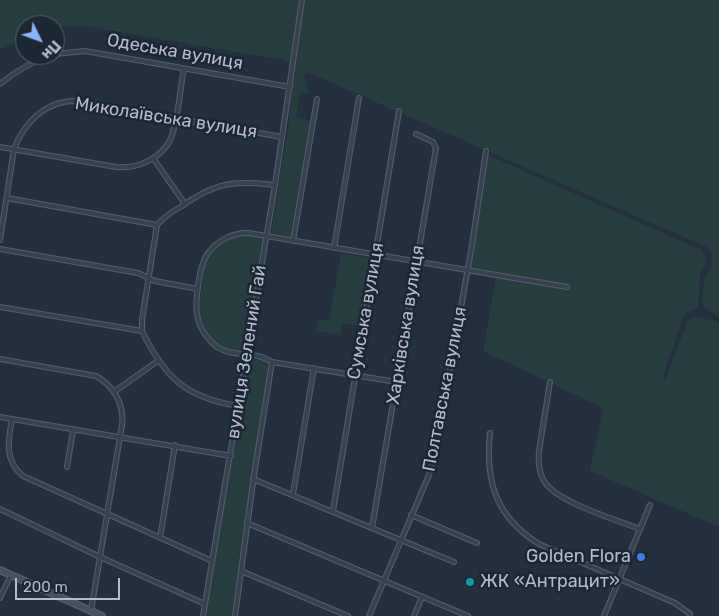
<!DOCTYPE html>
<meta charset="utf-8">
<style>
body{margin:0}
#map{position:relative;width:719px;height:616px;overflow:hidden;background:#242f3e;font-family:Rubik,sans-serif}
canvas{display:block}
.north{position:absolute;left:15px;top:15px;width:50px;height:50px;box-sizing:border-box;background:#1d2633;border:1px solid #59626f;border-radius:50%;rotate:132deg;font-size:14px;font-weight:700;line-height:20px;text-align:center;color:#b4bcc9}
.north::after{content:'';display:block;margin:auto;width:18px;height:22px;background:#8ab4f8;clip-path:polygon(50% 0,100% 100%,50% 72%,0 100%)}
.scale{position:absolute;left:15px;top:578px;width:105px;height:22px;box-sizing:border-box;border:2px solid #b4bcc9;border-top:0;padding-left:6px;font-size:15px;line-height:18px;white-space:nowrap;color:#b4bcc9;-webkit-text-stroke:4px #1d2633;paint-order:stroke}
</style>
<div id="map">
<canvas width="719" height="616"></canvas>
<div class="north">Пн</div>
<div class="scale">200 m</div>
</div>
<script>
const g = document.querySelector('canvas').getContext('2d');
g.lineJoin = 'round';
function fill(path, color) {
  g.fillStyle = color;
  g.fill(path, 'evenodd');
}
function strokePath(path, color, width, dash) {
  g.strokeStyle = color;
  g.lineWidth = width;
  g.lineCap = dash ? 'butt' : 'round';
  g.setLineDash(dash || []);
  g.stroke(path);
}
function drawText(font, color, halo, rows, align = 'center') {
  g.font = font + ' Rubik,sans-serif';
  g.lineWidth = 5;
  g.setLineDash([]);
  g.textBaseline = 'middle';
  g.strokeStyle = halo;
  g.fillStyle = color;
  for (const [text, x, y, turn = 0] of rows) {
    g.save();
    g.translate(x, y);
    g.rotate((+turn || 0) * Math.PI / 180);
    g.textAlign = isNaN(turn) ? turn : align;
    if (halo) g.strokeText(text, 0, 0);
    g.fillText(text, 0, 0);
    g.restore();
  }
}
fill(new Path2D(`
 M 0,0 L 719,0 L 719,317 L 705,308 L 702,303 L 705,277 L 711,270 L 712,254 L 709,248 L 307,72 L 304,75 L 309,94 L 300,92 L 296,117 L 311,121 L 290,236 L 271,233 L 288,129 L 293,79 L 296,73 L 293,69 L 293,65 L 284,60 L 90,27 L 55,26 L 55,25 L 25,25 L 25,37 L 0,50 Z
 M 488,155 L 701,250 L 705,257 L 706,264 L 700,274 L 698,307 L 684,315 L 663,376 L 665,380 L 688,320 L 694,317 L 712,320 L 719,323 L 719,527 L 590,471 L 603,408 L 483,351 L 497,272 L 470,267 Z
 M 241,234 L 266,236 L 246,355 L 229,352 L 218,346 L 199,319 L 198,314 L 205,264 C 211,249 225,239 241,234 Z
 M 341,253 L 371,258 L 360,326 L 342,323 L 340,335 L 316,331 L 319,319 L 329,321 Z
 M 250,357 C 260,358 265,360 269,370 L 250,488 L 233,616 L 205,616 Z`), '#263c3f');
const street = new Path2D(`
 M 55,54 L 85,51 L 290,87
 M 0,84 C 16,71 33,61 52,55
 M 0,147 L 116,167 C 137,169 162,159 171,138 C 178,121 180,88 184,69
 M 153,158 L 185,204
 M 7,198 L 157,225 C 164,217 173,211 182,206 C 216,182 235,180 275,185
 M 0,240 L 14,149 C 24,123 45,101 75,101 L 282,137
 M 293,241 L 317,99
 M 334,248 L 359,98
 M 0,249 L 138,273 L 155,281 L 198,289
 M 0,307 L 142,331 C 165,378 186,398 239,406
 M 142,331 L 142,320 L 157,225
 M 0,359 L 96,376 C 113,385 125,405 122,425 L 91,611
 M 397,382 L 272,362 C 268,360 263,357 258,356 C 245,353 229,355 217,347 C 209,341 200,329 198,319 C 194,305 199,263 209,252 C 218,240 234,232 249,233 L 567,287
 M 550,382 L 539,451 C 538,461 539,472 544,481 C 556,502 617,520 640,529
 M 114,392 L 159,360
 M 0,417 L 231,456
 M 12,419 C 8,440 4,461 23,476 L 212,561
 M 490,433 C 485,482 496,517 539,544 L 675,603 L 690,614
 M 67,467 L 73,430
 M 253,479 L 454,562
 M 293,494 L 314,368
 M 0,509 L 100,557 L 205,604
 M 333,511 L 399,111
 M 411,515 L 477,543
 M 247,523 L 468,616
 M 372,528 L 436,148 L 433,142 L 416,134
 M 160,538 L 175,445
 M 241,571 L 348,616
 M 0,598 L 11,575
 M 203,616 L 275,185 L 302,0
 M 235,616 L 254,475 L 272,362
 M 369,616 L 429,475 L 435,454 L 472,245 L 486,151
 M 414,616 L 422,597
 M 604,616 L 650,505`);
const secondary = new Path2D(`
 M 0,570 L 102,616`);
strokePath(street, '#565f6c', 6);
strokePath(secondary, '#565f6c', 8);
strokePath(street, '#38414e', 4);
strokePath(secondary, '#465061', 5.5);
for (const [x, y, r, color] of [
 [641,557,5,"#3f7fe0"],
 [470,582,5,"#0f9aa8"]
]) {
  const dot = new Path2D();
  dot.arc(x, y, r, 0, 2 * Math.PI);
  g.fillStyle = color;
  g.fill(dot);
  strokePath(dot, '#1d2633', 2);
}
drawText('18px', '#b4bcc9', '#1d2633', [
 ["Одеська вулиця",175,52,10],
 ["Миколаївська вулиця",166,118,9],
 ["Сумська вулиця",366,311,-80],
 ["Харківська вулиця",406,325,-81],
 ["вулиця Зелений Гай",247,352,-81],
 ["Полтавська вулиця",445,389,-79]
]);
drawText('18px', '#b4bcc9', '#1d2633', [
 ["Golden Flora",631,557],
 ["ЖК «Антрацит»",480,582,"left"]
], 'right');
</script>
